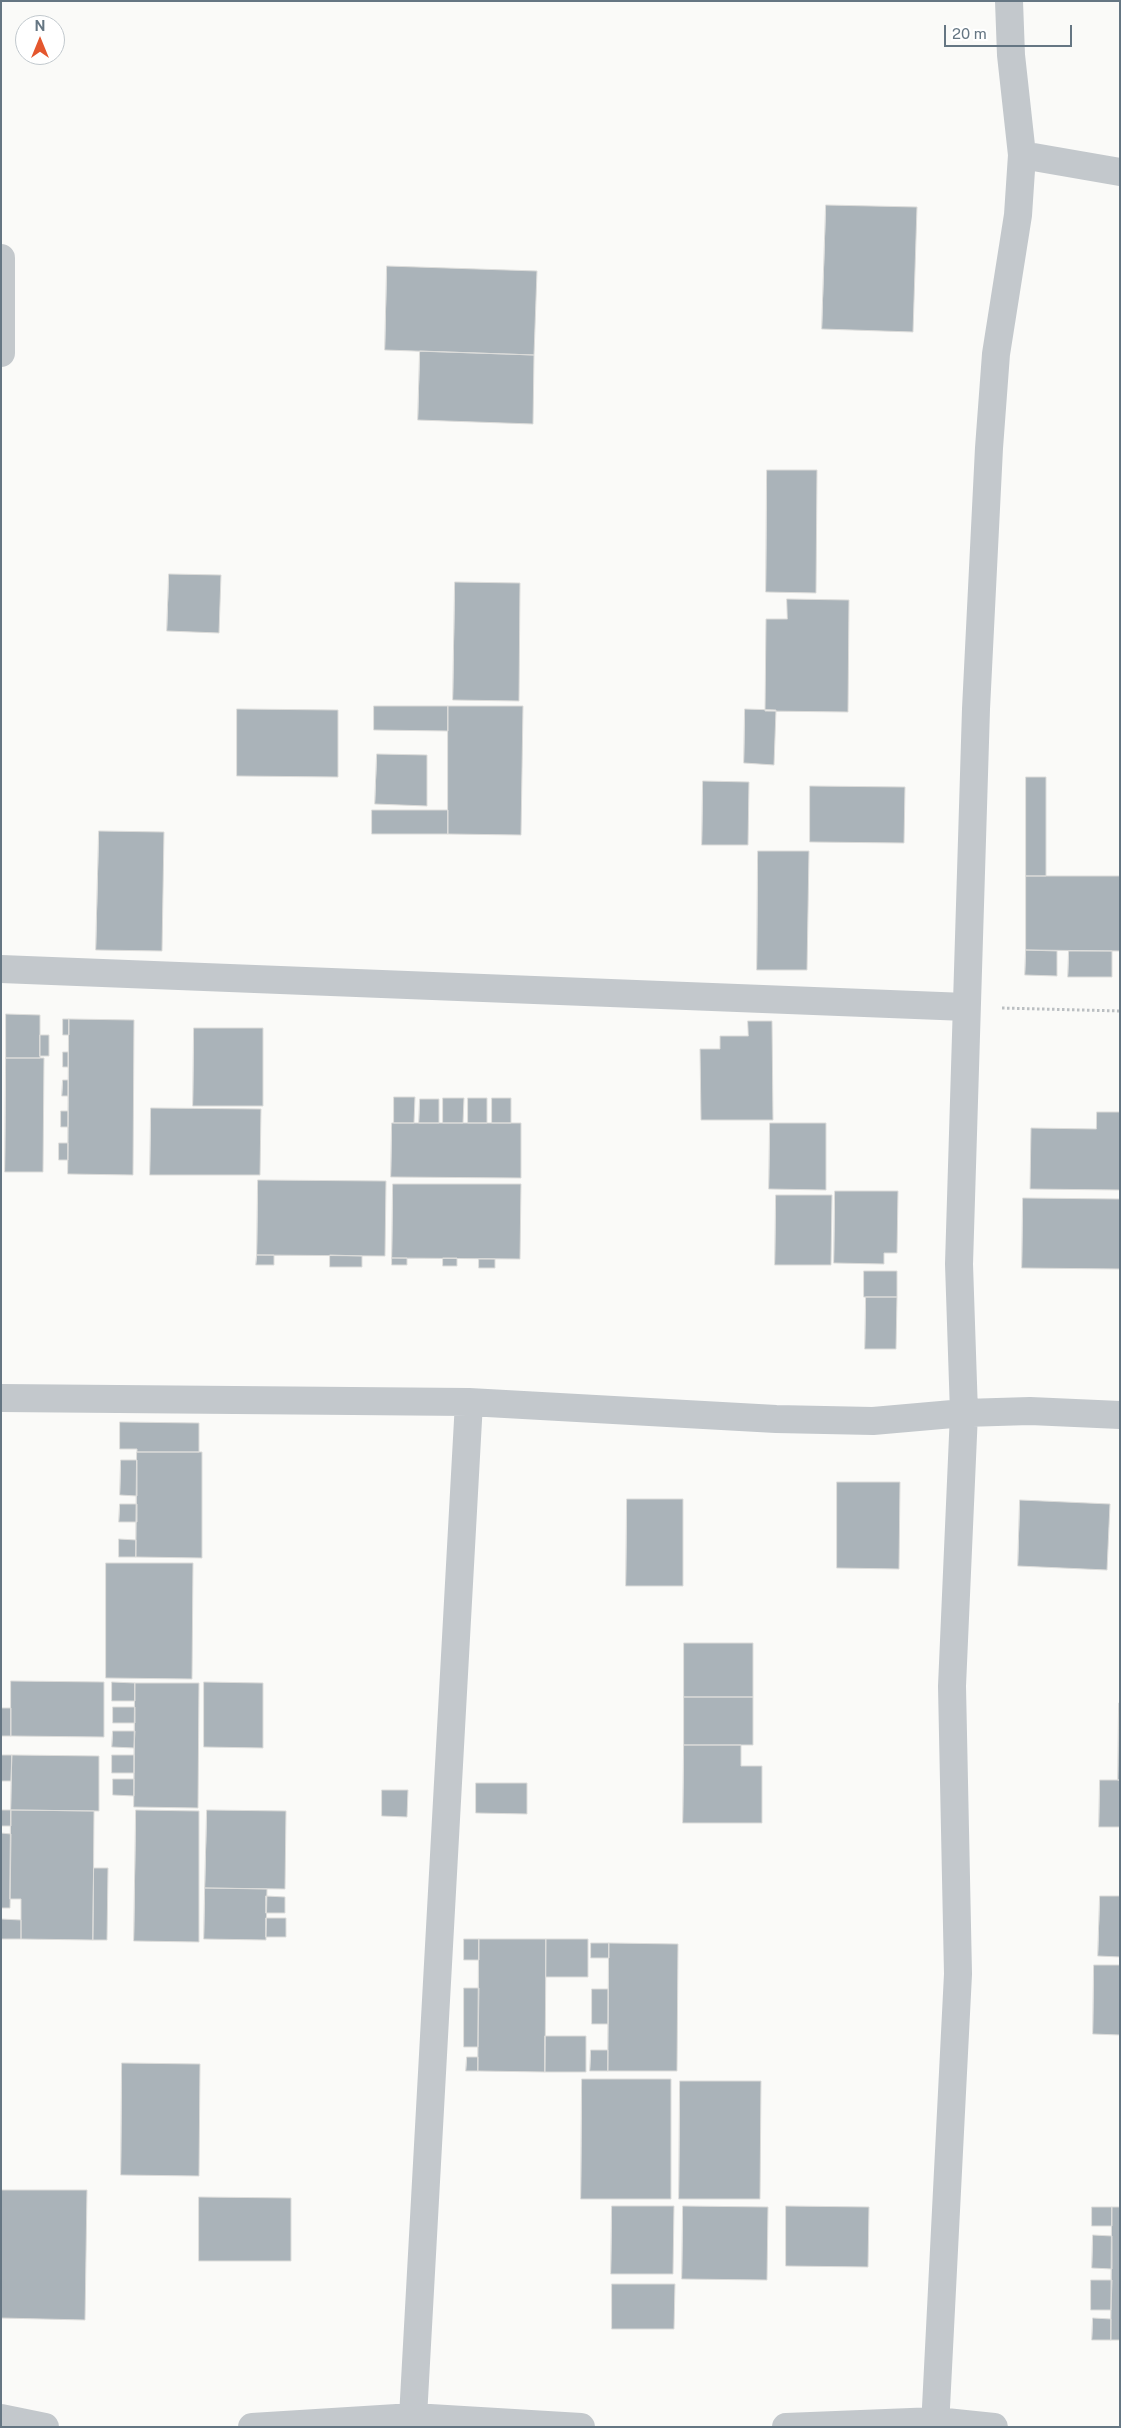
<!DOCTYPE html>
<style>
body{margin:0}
#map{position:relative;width:1121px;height:2428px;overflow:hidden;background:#fafaf8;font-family:"Public Sans",sans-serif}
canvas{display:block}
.frame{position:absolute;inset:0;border:2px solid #657683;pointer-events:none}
.north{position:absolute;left:15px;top:15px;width:50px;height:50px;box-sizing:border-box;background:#fff;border:1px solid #c1c8cd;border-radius:50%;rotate:0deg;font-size:14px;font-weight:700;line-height:20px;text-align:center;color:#657683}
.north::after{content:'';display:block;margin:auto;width:18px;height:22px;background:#e4572e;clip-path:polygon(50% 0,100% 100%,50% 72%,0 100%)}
.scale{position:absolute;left:944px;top:25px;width:128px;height:22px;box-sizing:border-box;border:2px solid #657683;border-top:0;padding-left:6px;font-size:15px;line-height:18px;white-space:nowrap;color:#657683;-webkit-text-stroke:4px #fff;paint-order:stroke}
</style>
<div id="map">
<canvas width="1121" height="2428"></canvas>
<div class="frame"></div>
<div class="north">N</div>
<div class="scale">20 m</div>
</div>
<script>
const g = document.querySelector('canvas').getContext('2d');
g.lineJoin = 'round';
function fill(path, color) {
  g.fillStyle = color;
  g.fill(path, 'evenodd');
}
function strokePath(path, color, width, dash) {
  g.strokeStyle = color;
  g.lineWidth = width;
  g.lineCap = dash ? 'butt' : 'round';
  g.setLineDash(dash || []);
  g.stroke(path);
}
const building = new Path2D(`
 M 826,205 L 917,207 L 913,332 L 822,329 Z
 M 387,266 L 537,271 L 534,355 L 385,350 Z
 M 420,351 L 534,355 L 533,424 L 418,420 Z
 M 767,470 L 817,470 L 816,593 L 766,592 Z
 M 169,574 L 221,575 L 219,633 L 167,631 Z
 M 455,582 L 520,583 L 519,701 L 453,700 Z
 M 787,599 L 849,600 L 848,712 L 765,711 L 766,619 L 787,619 Z
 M 374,706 L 448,706 L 448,731 L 374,730 Z
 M 448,706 L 523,706 L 521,835 L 448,834 Z
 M 237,709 L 338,710 L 338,777 L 237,776 Z
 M 745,709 L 776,710 L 774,765 L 744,763 Z
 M 377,754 L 427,755 L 427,806 L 375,804 Z
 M 1026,777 L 1046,777 L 1046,876 L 1026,876 Z
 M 703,781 L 749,782 L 748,845 L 702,845 Z
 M 810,786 L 905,787 L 904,843 L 810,842 Z
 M 372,810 L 448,810 L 448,834 L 372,834 Z
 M 99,831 L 164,832 L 162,951 L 96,950 Z
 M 758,851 L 809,851 L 807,970 L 757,970 Z
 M 1026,876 L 1120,876 L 1120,951 L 1026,950 Z
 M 1026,950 L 1057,951 L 1057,976 L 1025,975 Z
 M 1069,951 L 1112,951 L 1112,977 L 1068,977 Z
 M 6,1014 L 40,1015 L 40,1058 L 6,1058 Z
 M 63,1019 L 69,1019 L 69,1035 L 63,1035 Z
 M 69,1019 L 134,1020 L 133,1175 L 68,1174 Z
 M 748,1021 L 772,1021 L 773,1120 L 701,1120 L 700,1049 L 720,1049 L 720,1036 L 748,1036 Z
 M 194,1028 L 263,1028 L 263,1106 L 193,1106 Z
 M 40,1035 L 49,1035 L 49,1056 L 40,1056 Z
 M 63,1052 L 68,1052 L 68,1067 L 63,1067 Z
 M 6,1058 L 44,1058 L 43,1172 L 5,1172 Z
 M 63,1080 L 68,1080 L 68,1096 L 62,1096 Z
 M 394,1097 L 415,1097 L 414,1123 L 394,1123 Z
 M 443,1098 L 464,1098 L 463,1123 L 443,1123 Z
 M 468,1098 L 487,1098 L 487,1123 L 468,1123 Z
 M 492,1098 L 511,1098 L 511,1123 L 492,1123 Z
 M 420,1099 L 439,1099 L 439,1123 L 419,1123 Z
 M 151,1108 L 261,1109 L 260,1175 L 150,1175 Z
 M 61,1111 L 68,1111 L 68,1127 L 61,1127 Z
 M 1097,1112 L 1120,1112 L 1120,1190 L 1030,1189 L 1031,1128 L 1096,1129 Z
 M 392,1123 L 521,1123 L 521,1178 L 391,1177 Z
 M 770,1123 L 826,1123 L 826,1190 L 769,1189 Z
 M 59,1143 L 68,1143 L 68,1160 L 59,1160 Z
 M 258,1180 L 386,1181 L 385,1256 L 257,1255 Z
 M 393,1184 L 521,1184 L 520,1259 L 392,1258 Z
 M 835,1191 L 898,1191 L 897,1253 L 884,1253 L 884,1264 L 834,1263 Z
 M 776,1195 L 832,1195 L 831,1265 L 775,1265 Z
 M 1023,1198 L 1120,1199 L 1120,1269 L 1022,1268 Z
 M 257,1255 L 274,1255 L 274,1265 L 256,1265 Z
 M 330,1255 L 362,1256 L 362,1267 L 330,1267 Z
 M 392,1258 L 407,1258 L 407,1265 L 392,1265 Z
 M 443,1258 L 457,1258 L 457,1266 L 443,1266 Z
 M 479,1259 L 495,1259 L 495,1268 L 479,1268 Z
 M 864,1271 L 897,1271 L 897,1297 L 864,1297 Z
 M 866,1297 L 897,1297 L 896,1349 L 865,1349 Z
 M 120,1422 L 199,1423 L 199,1452 L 137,1452 L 137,1449 L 120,1449 Z
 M 137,1452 L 202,1452 L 202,1558 L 136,1557 Z
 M 121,1460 L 137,1460 L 137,1496 L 120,1495 Z
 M 837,1482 L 900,1482 L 899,1569 L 837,1568 Z
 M 627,1499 L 683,1499 L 683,1586 L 626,1586 Z
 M 1020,1500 L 1110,1504 L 1107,1570 L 1018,1566 Z
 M 120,1504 L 137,1504 L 137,1522 L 119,1522 Z
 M 119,1539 L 136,1540 L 136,1557 L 119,1557 Z
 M 106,1563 L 193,1563 L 192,1679 L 106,1678 Z
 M 684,1643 L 753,1643 L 753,1697 L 684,1697 Z
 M 11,1681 L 104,1682 L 104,1737 L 11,1736 Z
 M 112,1682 L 135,1683 L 135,1701 L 112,1701 Z
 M 204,1682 L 263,1683 L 263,1748 L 204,1747 Z
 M 135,1683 L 199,1683 L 198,1808 L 134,1807 Z
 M 684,1697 L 753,1697 L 753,1745 L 684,1745 Z
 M 1119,1703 L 1120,1703 L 1120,1780 L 1118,1780 Z
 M 113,1707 L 135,1707 L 135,1723 L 113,1723 Z
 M 1,1708 L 11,1708 L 11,1736 L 1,1736 Z
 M 113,1731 L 135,1731 L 134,1748 L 112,1747 Z
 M 684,1745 L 741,1745 L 741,1766 L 762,1766 L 762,1823 L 683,1823 Z
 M 1,1755 L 12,1755 L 11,1781 L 1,1781 Z
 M 12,1755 L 99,1756 L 99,1811 L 11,1810 Z
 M 112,1755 L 134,1755 L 134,1773 L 112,1773 Z
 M 113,1779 L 134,1779 L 134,1796 L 113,1795 Z
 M 1100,1780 L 1120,1780 L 1120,1827 L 1099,1827 Z
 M 476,1783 L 527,1783 L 527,1814 L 476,1813 Z
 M 382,1790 L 408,1790 L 407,1817 L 382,1816 Z
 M 1,1810 L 11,1810 L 11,1826 L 1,1826 Z
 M 11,1810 L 94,1811 L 93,1940 L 21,1939 L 21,1899 L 10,1899 Z
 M 136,1810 L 199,1811 L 199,1942 L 134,1941 Z
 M 207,1810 L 286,1811 L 285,1889 L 205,1888 Z
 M 1,1833 L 11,1834 L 10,1908 L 1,1908 Z
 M 94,1868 L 108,1868 L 107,1940 L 93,1940 Z
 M 205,1888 L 267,1889 L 266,1940 L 204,1939 Z
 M 266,1896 L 285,1897 L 285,1913 L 266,1913 Z
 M 1100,1896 L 1120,1896 L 1120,1957 L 1098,1956 Z
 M 266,1918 L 286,1918 L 286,1937 L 266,1937 Z
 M 1,1919 L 21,1920 L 21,1939 L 1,1939 Z
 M 464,1939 L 479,1939 L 479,1960 L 464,1960 Z
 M 479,1939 L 546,1939 L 545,2072 L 478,2071 Z
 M 546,1939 L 588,1939 L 588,1977 L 546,1977 Z
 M 591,1943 L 609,1943 L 609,1958 L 591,1958 Z
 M 609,1943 L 678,1944 L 677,2071 L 608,2071 Z
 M 1094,1965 L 1120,1965 L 1120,2035 L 1093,2034 Z
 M 464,1988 L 479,1988 L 478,2047 L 464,2047 Z
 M 592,1989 L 608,1989 L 608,2024 L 592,2024 Z
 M 545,2036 L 586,2036 L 586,2072 L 545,2072 Z
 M 591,2050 L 608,2050 L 608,2071 L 590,2071 Z
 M 467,2057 L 478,2057 L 478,2071 L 466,2071 Z
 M 122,2063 L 200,2064 L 199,2176 L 121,2175 Z
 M 582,2079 L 671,2079 L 671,2199 L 581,2199 Z
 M 680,2081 L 761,2081 L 760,2199 L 679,2199 Z
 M 1,2190 L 87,2190 L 85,2320 L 1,2318 Z
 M 199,2197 L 291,2198 L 291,2261 L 199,2261 Z
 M 612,2206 L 674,2206 L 673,2274 L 611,2274 Z
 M 683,2206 L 768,2207 L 767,2280 L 682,2279 Z
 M 786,2206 L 869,2207 L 868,2267 L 786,2266 Z
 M 1092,2207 L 1112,2207 L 1112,2226 L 1092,2226 Z
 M 1112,2207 L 1120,2207 L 1120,2340 L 1111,2340 Z
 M 1093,2235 L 1112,2236 L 1112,2269 L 1092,2268 Z
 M 1091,2280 L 1112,2280 L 1111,2310 L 1091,2310 Z
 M 612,2284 L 675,2284 L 674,2329 L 612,2329 Z
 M 1093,2318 L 1111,2319 L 1111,2340 L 1092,2340 Z`);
fill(building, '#aab3b9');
strokePath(building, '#dcdcda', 1);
strokePath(new Path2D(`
 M 1002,1008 L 1120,1011`), '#bbbfc2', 3, [2.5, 2.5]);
strokePath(new Path2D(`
 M 1022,155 L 1120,172
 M 1,258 L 1,353
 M 1,969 L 966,1007
 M 1,1398 L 469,1402 L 776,1419 L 873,1421 L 964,1413 L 1030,1411 L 1120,1415
 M 413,2417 L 469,1402
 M 1,2418 L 45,2427
 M 252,2427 L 413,2417 L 581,2427
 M 786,2427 L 936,2421 L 994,2427
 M 935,2427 L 958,1974 L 952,1686 L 964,1413 L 959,1264 L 976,709 L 989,448 L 996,354 L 1018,215 L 1022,155 L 1011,55 L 1009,1`), '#c3c8cc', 28);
</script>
